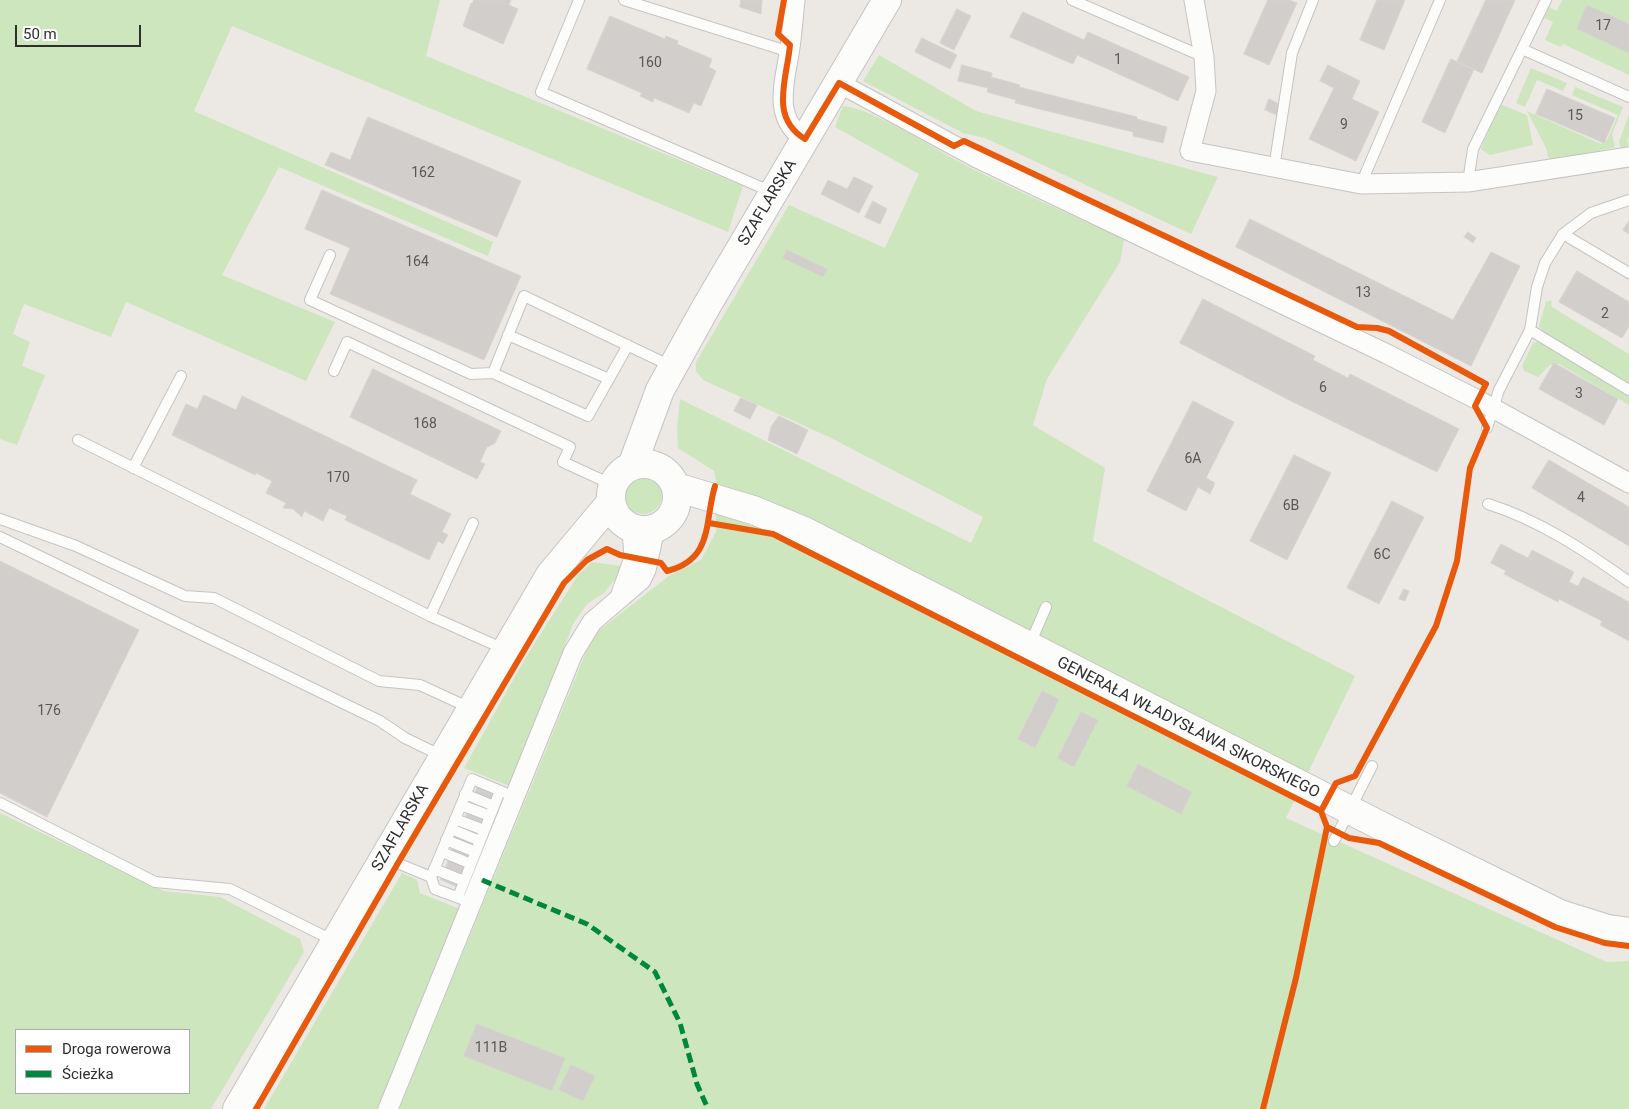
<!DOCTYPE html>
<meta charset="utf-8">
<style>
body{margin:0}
#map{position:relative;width:1629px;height:1109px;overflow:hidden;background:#ece8e4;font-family:Roboto,sans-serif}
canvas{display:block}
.legend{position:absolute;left:15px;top:1029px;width:175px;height:65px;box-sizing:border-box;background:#fff;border:1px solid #ababab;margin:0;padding:6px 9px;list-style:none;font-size:15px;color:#2e2e2e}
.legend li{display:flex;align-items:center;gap:10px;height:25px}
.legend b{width:25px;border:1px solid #ababab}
.scale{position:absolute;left:15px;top:25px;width:126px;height:22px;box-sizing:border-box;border:2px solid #2e2e2e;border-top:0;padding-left:6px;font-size:15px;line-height:18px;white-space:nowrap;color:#2e2e2e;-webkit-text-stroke:4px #fff;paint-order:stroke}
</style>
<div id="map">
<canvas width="1629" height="1109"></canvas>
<ul class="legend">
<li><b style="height:6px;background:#e8590c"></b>Droga rowerowa</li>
<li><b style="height:6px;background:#00873e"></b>Ścieżka</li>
</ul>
<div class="scale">50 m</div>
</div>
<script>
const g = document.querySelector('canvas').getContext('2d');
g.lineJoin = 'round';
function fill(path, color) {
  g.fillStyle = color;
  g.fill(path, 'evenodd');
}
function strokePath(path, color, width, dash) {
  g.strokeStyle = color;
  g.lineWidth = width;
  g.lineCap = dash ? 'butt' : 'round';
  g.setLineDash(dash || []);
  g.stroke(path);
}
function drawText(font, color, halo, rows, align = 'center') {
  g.font = font + ' Roboto,sans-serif';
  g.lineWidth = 4;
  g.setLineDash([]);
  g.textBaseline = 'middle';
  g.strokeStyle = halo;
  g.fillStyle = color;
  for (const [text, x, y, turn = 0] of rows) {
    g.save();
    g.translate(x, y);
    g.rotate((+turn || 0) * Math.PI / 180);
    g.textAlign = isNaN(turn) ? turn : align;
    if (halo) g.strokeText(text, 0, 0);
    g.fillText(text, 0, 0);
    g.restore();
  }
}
fill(new Path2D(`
 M 0,0 L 440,0 L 426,56 L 743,186 L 728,232 L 232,26 L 194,111 L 493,242 L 488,256 L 279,167 L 222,275 L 335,322 L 306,381 L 126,302 L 111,337 L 24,304 L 13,334 L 30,342 L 22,366 L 45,375 L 17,445 L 0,439 Z
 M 1562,0 L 1629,0 L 1629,75 L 1563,44 L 1561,47 L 1545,40 L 1553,22 L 1542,17 L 1547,6 L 1557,11 Z
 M 879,55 L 976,111 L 1218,177 L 1191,234 L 985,138 L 963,133 L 863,81 Z
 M 1531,68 L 1567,83 L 1563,91 L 1537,80 L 1525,107 L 1516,103 Z
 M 1575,87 L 1623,107 L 1612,134 L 1615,147 L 1550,163 L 1546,148 L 1527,111 L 1601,144 L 1607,140 L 1618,115 L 1572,95 Z
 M 1500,104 L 1527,115 L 1533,145 L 1490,155 L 1481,149 Z
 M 843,106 C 875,109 938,151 969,167 C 1020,193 1073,215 1124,239 L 1120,262 L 1047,379 L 1033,425 L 1105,468 L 1093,541 L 1355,676 L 1286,818 L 1607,962 L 1629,961 L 1629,1109 L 399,1109 L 593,635 L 669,576 L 701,560 L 716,532 L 716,481 L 714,471 L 678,448 L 677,429 L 680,399 L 971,543 L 983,517 L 829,437 L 703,380 L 696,371 L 696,362 L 789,205 L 885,248 L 919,174 L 835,127 Z
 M 1629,114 L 1629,138 L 1627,139 L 1629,148 L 1622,151 L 1619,142 Z
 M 1551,300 L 1552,307 L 1629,354 L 1629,385 L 1546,335 L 1539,326 L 1546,302 Z
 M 1540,341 L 1629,397 L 1629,405 L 1559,364 L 1550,365 L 1538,377 L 1524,371 L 1522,366 L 1533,343 Z
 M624 495a19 19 0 1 1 38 0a19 19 0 1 1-38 0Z
 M 592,562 L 621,566 L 616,578 L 604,593 L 587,604 L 573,624 L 512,787 L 464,768 L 526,657 L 578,575 Z
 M 0,813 L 164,891 L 220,897 L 300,939 L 304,952 L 211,1109 L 0,1109 ZM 16,1030 L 189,1030 L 189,1093 L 16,1093 Z
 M 402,873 L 417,880 L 420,893 L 460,909 L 380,1109 L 264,1109 Z`), '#cee6be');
const building = new Path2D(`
 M 474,0 L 511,0 L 509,5 L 518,9 L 503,44 L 463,26 L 471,3 L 472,4 Z
 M 741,0 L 762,0 L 761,14 L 740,7 Z
 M 1268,0 L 1289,0 L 1297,3 L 1269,65 L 1244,54 Z
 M 1377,0 L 1405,0 L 1384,50 L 1360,40 Z
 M 1486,0 L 1515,0 L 1482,73 L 1457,62 Z
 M 1587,5 L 1629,24 L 1629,53 L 1577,29 Z
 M 957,9 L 971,16 L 954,50 L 940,43 Z
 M 1023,12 L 1084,40 L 1088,32 L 1189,77 L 1178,101 L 1077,55 L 1073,64 L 1010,37 Z
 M 610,16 L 665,39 L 666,36 L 678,41 L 677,44 L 712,59 L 709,67 L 716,71 L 701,106 L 694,103 L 689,113 L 654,98 L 653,102 L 640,96 L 642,93 L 587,69 Z
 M 922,38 L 957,55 L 950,69 L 915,52 Z
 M 1451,59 L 1474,69 L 1445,133 L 1422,122 Z
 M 962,65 L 992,73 L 991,77 L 1020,85 L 1019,87 L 1137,117 L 1137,119 L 1167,127 L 1163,143 L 1133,136 L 1133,132 L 1015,103 L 1016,100 L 987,92 L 988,88 L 958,81 Z
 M 1328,65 L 1360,81 L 1352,99 L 1379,112 L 1356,161 L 1309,139 L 1334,88 L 1320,81 Z
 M 1547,89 L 1615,118 L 1604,143 L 1536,114 Z
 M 1269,99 L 1281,105 L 1277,115 L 1265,110 Z
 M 368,117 L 521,181 L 497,237 L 325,165 L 331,152 L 350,160 Z
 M 854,177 L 873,186 L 859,213 L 821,194 L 828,180 L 847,189 Z
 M 322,190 L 521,276 L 484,360 L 330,294 L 350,248 L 305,229 Z
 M 873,201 L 887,209 L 880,224 L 865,217 Z
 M 1250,219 L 1453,320 L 1491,252 L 1520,266 L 1471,366 L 1236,247 Z
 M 1629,221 L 1629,234 L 1623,230 Z
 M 1468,232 L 1476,238 L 1473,243 L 1464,237 Z
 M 787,250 L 827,269 L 823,277 L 783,258 Z
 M 1577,271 L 1629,302 L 1629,326 L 1622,338 L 1559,302 Z
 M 1203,299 L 1315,356 L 1313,360 L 1348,378 L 1350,374 L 1459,429 L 1437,472 L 1289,400 L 1180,343 Z
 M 1554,363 L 1618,399 L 1604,425 L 1539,389 Z
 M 373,369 L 501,431 L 495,443 L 487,447 L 480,462 L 485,464 L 477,479 L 350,417 Z
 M 204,395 L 236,410 L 242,396 L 417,480 L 410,494 L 451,514 L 442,532 L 448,535 L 443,544 L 438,541 L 429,560 L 345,520 L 347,516 L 329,508 L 323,521 L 304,511 L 302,517 L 293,509 L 283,508 L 286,503 L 266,493 L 272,481 L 256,473 L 255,475 L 172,435 L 186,404 L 197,409 Z
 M 741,398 L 757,405 L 750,419 L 734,411 Z
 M 1193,401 L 1234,422 L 1206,478 L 1215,483 L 1210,494 L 1198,487 L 1186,511 L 1147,491 Z
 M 779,416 L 808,430 L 797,454 L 768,440 L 771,427 Z
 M 1294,455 L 1331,473 L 1287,560 L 1250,541 Z
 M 1549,460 L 1629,507 L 1629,546 L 1532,488 Z
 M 1392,501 L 1424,517 L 1379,604 L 1347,588 Z
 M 1501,544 L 1528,558 L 1532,550 L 1574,572 L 1569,582 L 1578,586 L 1583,577 L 1629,602 L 1629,641 L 1600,625 L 1602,621 L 1559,599 L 1558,602 L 1504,574 L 1506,571 L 1491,563 Z
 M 0,561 L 139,630 L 47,817 L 0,793 Z
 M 1404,589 L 1409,591 L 1405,601 L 1399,599 Z
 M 1042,691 L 1059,699 L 1035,748 L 1018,739 Z
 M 1081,712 L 1098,720 L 1074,767 L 1058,758 Z
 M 1138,764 L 1192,792 L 1181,814 L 1127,786 Z
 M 481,778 L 498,784 L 458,887 L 441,880 Z
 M 477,1024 L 565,1058 L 552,1091 L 464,1056 Z
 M 571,1065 L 595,1076 L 583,1101 L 559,1090 Z`);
fill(building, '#d1cecb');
strokePath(building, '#d7d4d0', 1);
const lane = new Path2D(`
 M 579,0 L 541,92 L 772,192
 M 624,0 L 790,52
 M 1072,0 L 1204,57
 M 1522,49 L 1629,97
 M 1274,168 L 1292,53 L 1313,0
 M 1468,182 L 1473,149 L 1546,0
 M 1361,184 L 1440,0
 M 1563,234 L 1629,273
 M 330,255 L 310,300 L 471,374 L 493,373 L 524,296 L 673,367
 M 1530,330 L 1629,390
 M 508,335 L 609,379
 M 334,371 L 347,342 L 570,447 L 563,462 L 613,485
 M 493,373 L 588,416 L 628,345
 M 1487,428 L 1499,390 L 1530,330 L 1537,287 L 1545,263 L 1563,234 L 1591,213 L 1629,200
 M 78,440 L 430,616 L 504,649
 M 133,468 L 181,376
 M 1488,504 C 1539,520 1586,551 1629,582
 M 0,519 L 76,546 L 185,596 L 214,598 L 379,681 L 420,685 L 470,708
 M 0,537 L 380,721 L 405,738 L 442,756
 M 430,616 L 473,523
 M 1030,644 L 1046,607
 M 465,794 L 494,806
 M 0,803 L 155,882 L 230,889 L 334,941
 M 461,805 L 490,816
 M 455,819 L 484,830
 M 451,829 L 480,841
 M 446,840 L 476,852
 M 1334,841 L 1372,766
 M 442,852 L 471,864
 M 385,858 L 431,877 L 472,779 L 515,797
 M 434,869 L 464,881
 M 431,877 L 435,889 L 462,899
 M 458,897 L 500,791`);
const street = new Path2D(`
 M 795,0 C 793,18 792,37 789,54 C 784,85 773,119 805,139
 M 1194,0 L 1204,57 L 1206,91 L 1190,151 L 1361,184 L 1468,182 L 1629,157
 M 839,83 L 977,158 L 1387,354 L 1478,400 L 1629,483
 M 621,594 L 634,558 L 632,528
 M 388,1109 L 573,653 L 592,622 L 641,580 L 646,570 L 655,528`);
const secondary = new Path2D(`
 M611 497a33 33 0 1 1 66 0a33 33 0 1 1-66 0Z
 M 632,466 L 660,390 L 706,307 L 887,0
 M 676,487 L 753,510 L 804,531 L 1389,830 L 1560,914 L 1608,929 L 1629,932
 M 237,1109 L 550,575 L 611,502`);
strokePath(lane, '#c5c4c5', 12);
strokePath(street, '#c5c4c5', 21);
strokePath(secondary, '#c5c4c5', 30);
strokePath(lane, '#fcfcfb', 10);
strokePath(street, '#fcfcfb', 19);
strokePath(secondary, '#fcfcfb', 28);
strokePath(new Path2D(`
 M 482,880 L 587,924 L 655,972 L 680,1023 L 697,1084 L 708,1109`), '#00873e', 5, [10, 5]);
strokePath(new Path2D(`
 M 784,0 L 778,34 L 790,45 C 787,79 769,117 805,139 L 839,83 L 954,146 L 964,141 L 1357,327 L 1377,328 L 1389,331 L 1486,384 L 1475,406 L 1487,428 L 1470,468 L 1457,561 L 1436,626 L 1355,776 L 1336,783 L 1321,811
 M 709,523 L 773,534 L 1321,811 L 1327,827 L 1296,978 L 1263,1109
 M 1327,827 L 1349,838 L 1379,843 L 1555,927 L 1605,943 L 1629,946
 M 256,1109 L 398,863 L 564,583 L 587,560 L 607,549 L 620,555 L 661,563 L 667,571 C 714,559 704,522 715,486`), '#e8590c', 6);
drawText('14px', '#585857', null, [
 ["17",1603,26],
 ["1",1118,60],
 ["160",650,63],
 ["15",1575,116],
 ["9",1344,125],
 ["162",423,173],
 ["164",417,262],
 ["13",1363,293],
 ["2",1605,314],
 ["6",1323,388],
 ["3",1579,394],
 ["168",425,424],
 ["6A",1193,459],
 ["170",338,478],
 ["4",1581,498],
 ["6B",1291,506],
 ["6C",1382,555],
 ["176",49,711],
 ["111B",491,1048]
]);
drawText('16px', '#2e2e2e', '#fff', [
 ["SZAFLARSKA",768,203,-59],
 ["GENERAŁA WŁADYSŁAWA SIKORSKIEGO",1188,728,27],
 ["SZAFLARSKA",401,828,-60]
]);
</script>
